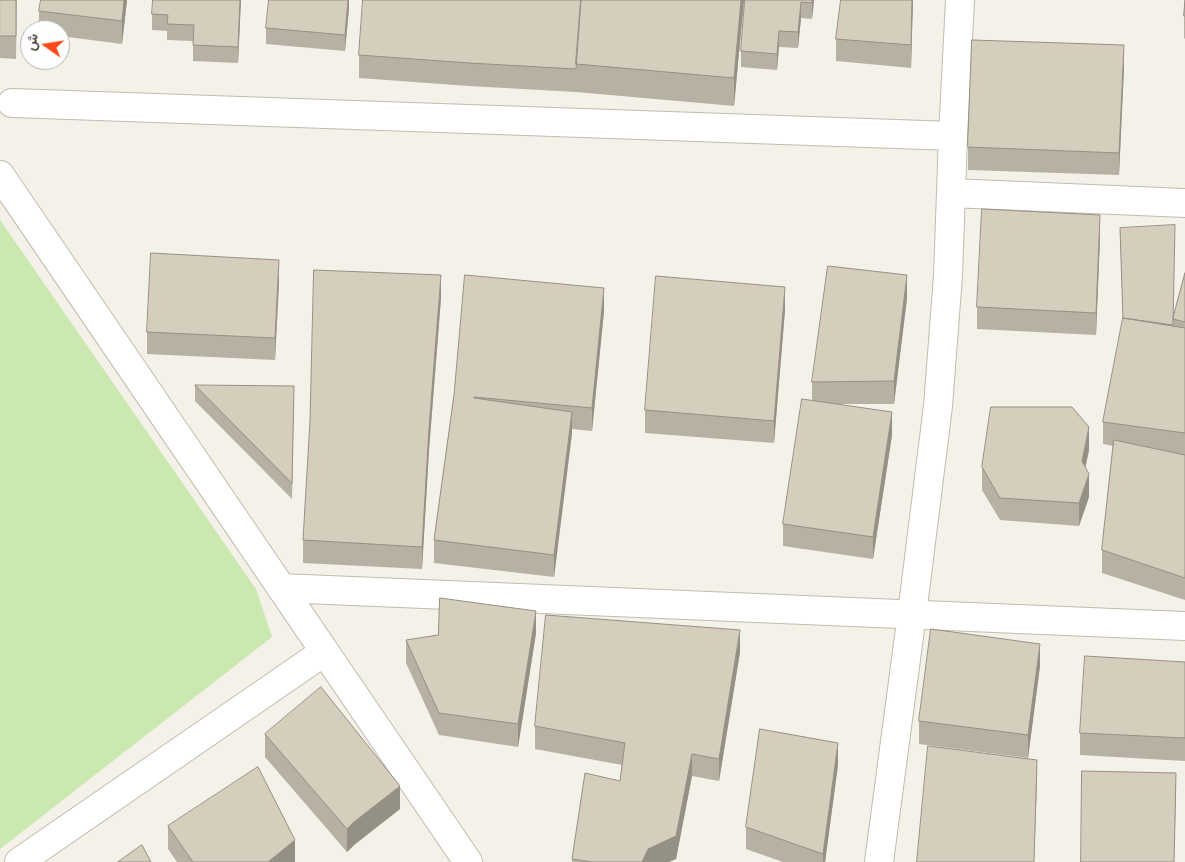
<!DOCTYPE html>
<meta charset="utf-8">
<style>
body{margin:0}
#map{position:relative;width:1185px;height:862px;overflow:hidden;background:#f4f1e8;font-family:Mulish,Vazirmatn,sans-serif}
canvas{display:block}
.north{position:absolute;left:20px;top:20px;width:50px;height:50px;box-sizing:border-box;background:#fff;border:1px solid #b5b3af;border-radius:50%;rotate:283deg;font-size:14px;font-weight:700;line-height:20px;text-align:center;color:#474236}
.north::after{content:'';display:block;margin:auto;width:18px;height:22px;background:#fa4a19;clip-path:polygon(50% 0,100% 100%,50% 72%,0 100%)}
</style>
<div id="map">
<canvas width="1185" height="862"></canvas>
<div class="north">ش</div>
</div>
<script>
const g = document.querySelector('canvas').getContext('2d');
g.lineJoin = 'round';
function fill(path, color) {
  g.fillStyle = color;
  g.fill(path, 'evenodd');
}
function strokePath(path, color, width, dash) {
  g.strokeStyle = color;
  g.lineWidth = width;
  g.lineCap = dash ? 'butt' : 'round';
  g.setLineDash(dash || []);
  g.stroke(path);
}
fill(new Path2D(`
 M 0,220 L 256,589 L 272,637 L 0,849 Z`), '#cbe8b1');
const minor = new Path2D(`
 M 12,103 L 953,136
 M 0,175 L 468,862
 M 951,193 L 1185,203
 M 281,588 L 1185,626
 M 19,862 L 324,652
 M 879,862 L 912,614 L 938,406 L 948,276 L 953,136 L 960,0`);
strokePath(minor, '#c2bcad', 30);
strokePath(minor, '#fff', 28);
fill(new Path2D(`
 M 0,0 L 17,0 L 16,59 L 0,58 Z
 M 127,0 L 122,44 L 60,36 L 60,30 L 39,30 L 39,11 Z
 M 241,0 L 238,63 L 193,61 L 193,41 L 167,40 L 167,31 L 152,30 L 152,14 Z
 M 349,0 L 349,8 L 345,51 L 266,44 L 266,28 Z
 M 744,0 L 734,106 L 576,92 L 469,86 L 359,78 L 359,55 Z
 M 745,0 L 814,0 L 812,19 L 801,18 L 798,48 L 779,47 L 777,70 L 741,67 L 741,51 Z
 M 913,0 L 911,68 L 836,61 L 836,39 Z
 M 1185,0 L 1185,39 L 1184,38 L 1184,16 Z
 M 1124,68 L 1119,175 L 968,170 L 968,147 Z
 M 1120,228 L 1173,317 L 1185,273 L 1185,600 L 1102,573 L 1102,550 L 1113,446 L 1103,444 L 1103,422 L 1123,322 Z
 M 1100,238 L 1096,335 L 977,329 L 977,307 Z
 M 279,282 L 275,360 L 147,354 L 147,332 Z
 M 441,298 L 429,450 L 422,569 L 303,563 L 303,540 Z
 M 907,298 L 894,404 L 840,404 L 892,435 L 873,559 L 783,546 L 783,524 L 812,400 L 812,382 Z
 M 785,310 L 774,443 L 645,433 L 645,410 Z
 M 604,311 L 592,431 L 572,429 L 554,577 L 434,563 L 434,540 L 454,395 Z
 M 195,385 L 294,402 L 292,499 L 195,401 Z
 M 1089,450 L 1085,467 L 1089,497 L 1079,526 L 1000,520 L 982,490 L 982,467 Z
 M 536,633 L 518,747 L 439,735 L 406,663 L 406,640 Z
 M 740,652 L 719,781 L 692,776 L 676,859 L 669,862 L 572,862 L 572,859 L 620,781 L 622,765 L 535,749 L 535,726 Z
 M 1185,662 L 1185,761 L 1080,755 L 1080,733 Z
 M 1040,666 L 1028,758 L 919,744 L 919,721 Z
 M 265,734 L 400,809 L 354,845 L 347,852 L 265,757 Z
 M 838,765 L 825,862 L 783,862 L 746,849 L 746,827 Z
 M 168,826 L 295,862 L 177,862 L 168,849 Z`), '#b7b1a3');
fill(new Path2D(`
 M 124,0 L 127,0 L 122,44 L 122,21 Z
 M 240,0 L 241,0 L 238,63 L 238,47 Z
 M 348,0 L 349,0 L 349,8 L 345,51 L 345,35 Z
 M 741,0 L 744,0 L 734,106 L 734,78 Z
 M 812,0 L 814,0 L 812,19 Z
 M 912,0 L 913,0 L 911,68 L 911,45 Z
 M 801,2 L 801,18 L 798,48 L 798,32 Z
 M 779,31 L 779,47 L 777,70 L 777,54 Z
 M 1124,45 L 1124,68 L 1119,175 L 1119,153 Z
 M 1100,215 L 1100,238 L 1096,335 L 1096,313 Z
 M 279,260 L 279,282 L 275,360 L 275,338 Z
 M 441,275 L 441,298 L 429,450 L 422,569 L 422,547 L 429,428 Z
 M 907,275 L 907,298 L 894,404 L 894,381 Z
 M 785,287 L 785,310 L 774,443 L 774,421 Z
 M 604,288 L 604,311 L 592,431 L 592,408 Z
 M 572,412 L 572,434 L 554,577 L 554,555 Z
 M 892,412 L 892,435 L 873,559 L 873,537 Z
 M 1089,427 L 1089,450 L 1082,484 L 1082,461 Z
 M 1089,474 L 1089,497 L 1079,526 L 1079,503 Z
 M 536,611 L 536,633 L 518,747 L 518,724 Z
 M 740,630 L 740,652 L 719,781 L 719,759 Z
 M 1040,644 L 1040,666 L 1028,758 L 1028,735 Z
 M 838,743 L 838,765 L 825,862 L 823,862 L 823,854 Z
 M 692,754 L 692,776 L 676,859 L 669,862 L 642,862 Z
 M 1037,760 L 1037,782 L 1034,862 Z
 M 1176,773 L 1176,795 L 1174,862 Z
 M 400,786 L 400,809 L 354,845 L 347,852 L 347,829 L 354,822 Z
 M 295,840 L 295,862 L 268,862 Z`), '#959084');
const building = new Path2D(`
 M 0,0 L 16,0 L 16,36 L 0,36 Z
 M 41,0 L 124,0 L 122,21 L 39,11 Z
 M 153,0 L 240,0 L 238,47 L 193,45 L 194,25 L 167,24 L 168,15 L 152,14 Z
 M 269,0 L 348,0 L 345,35 L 266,28 Z
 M 363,0 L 581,0 L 576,69 L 469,63 L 359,55 Z
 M 581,0 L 741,0 L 734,78 L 576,64 Z
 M 745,0 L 812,0 L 812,3 L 801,2 L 798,32 L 779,31 L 777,54 L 741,51 Z
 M 841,0 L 912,0 L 911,45 L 836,39 Z
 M 1185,0 L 1185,16 L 1184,16 Z
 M 972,40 L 1124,45 L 1119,153 L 968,147 Z
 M 982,209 L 1100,215 L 1096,313 L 977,307 Z
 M 1175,225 L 1173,325 L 1123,318 L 1123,319 L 1120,228 Z
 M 151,253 L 279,260 L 275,338 L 147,332 Z
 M 828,266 L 907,275 L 894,381 L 812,382 Z
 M 314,270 L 441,275 L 429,428 L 422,547 L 303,540 L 310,421 Z
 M 1185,273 L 1185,322 L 1173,319 Z
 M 465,275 L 604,288 L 592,408 L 474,397 L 474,398 L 572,412 L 554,555 L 434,540 L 454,395 Z
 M 656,276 L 785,287 L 774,421 L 645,410 Z
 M 1123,318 L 1185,328 L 1185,433 L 1103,422 Z
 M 195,385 L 294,386 L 292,483 Z
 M 802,399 L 892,412 L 873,537 L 783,524 Z
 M 991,407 L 1072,407 L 1089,427 L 1082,461 L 1089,474 L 1079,503 L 1000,498 L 982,467 Z
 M 1114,440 L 1185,455 L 1185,578 L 1102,550 Z
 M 440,598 L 536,611 L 518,724 L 439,713 L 406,640 L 438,635 Z
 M 546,615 L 740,630 L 719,759 L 692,754 L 676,836 L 648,849 L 642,862 L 593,862 L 572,859 L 585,773 L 620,781 L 625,743 L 535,726 Z
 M 931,629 L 1040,644 L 1028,735 L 919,721 Z
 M 1085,656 L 1185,662 L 1185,738 L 1080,733 Z
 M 321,687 L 400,786 L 354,822 L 347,829 L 265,734 Z
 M 760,729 L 838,743 L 823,854 L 746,827 Z
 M 928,746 L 1037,760 L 1034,862 L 917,862 Z
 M 258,767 L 295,840 L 268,862 L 193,862 L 168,826 Z
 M 1082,771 L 1176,773 L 1174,862 L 1081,862 Z
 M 142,845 L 151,862 L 118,862 Z`);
fill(building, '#d5cebd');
strokePath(building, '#959084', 1);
</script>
